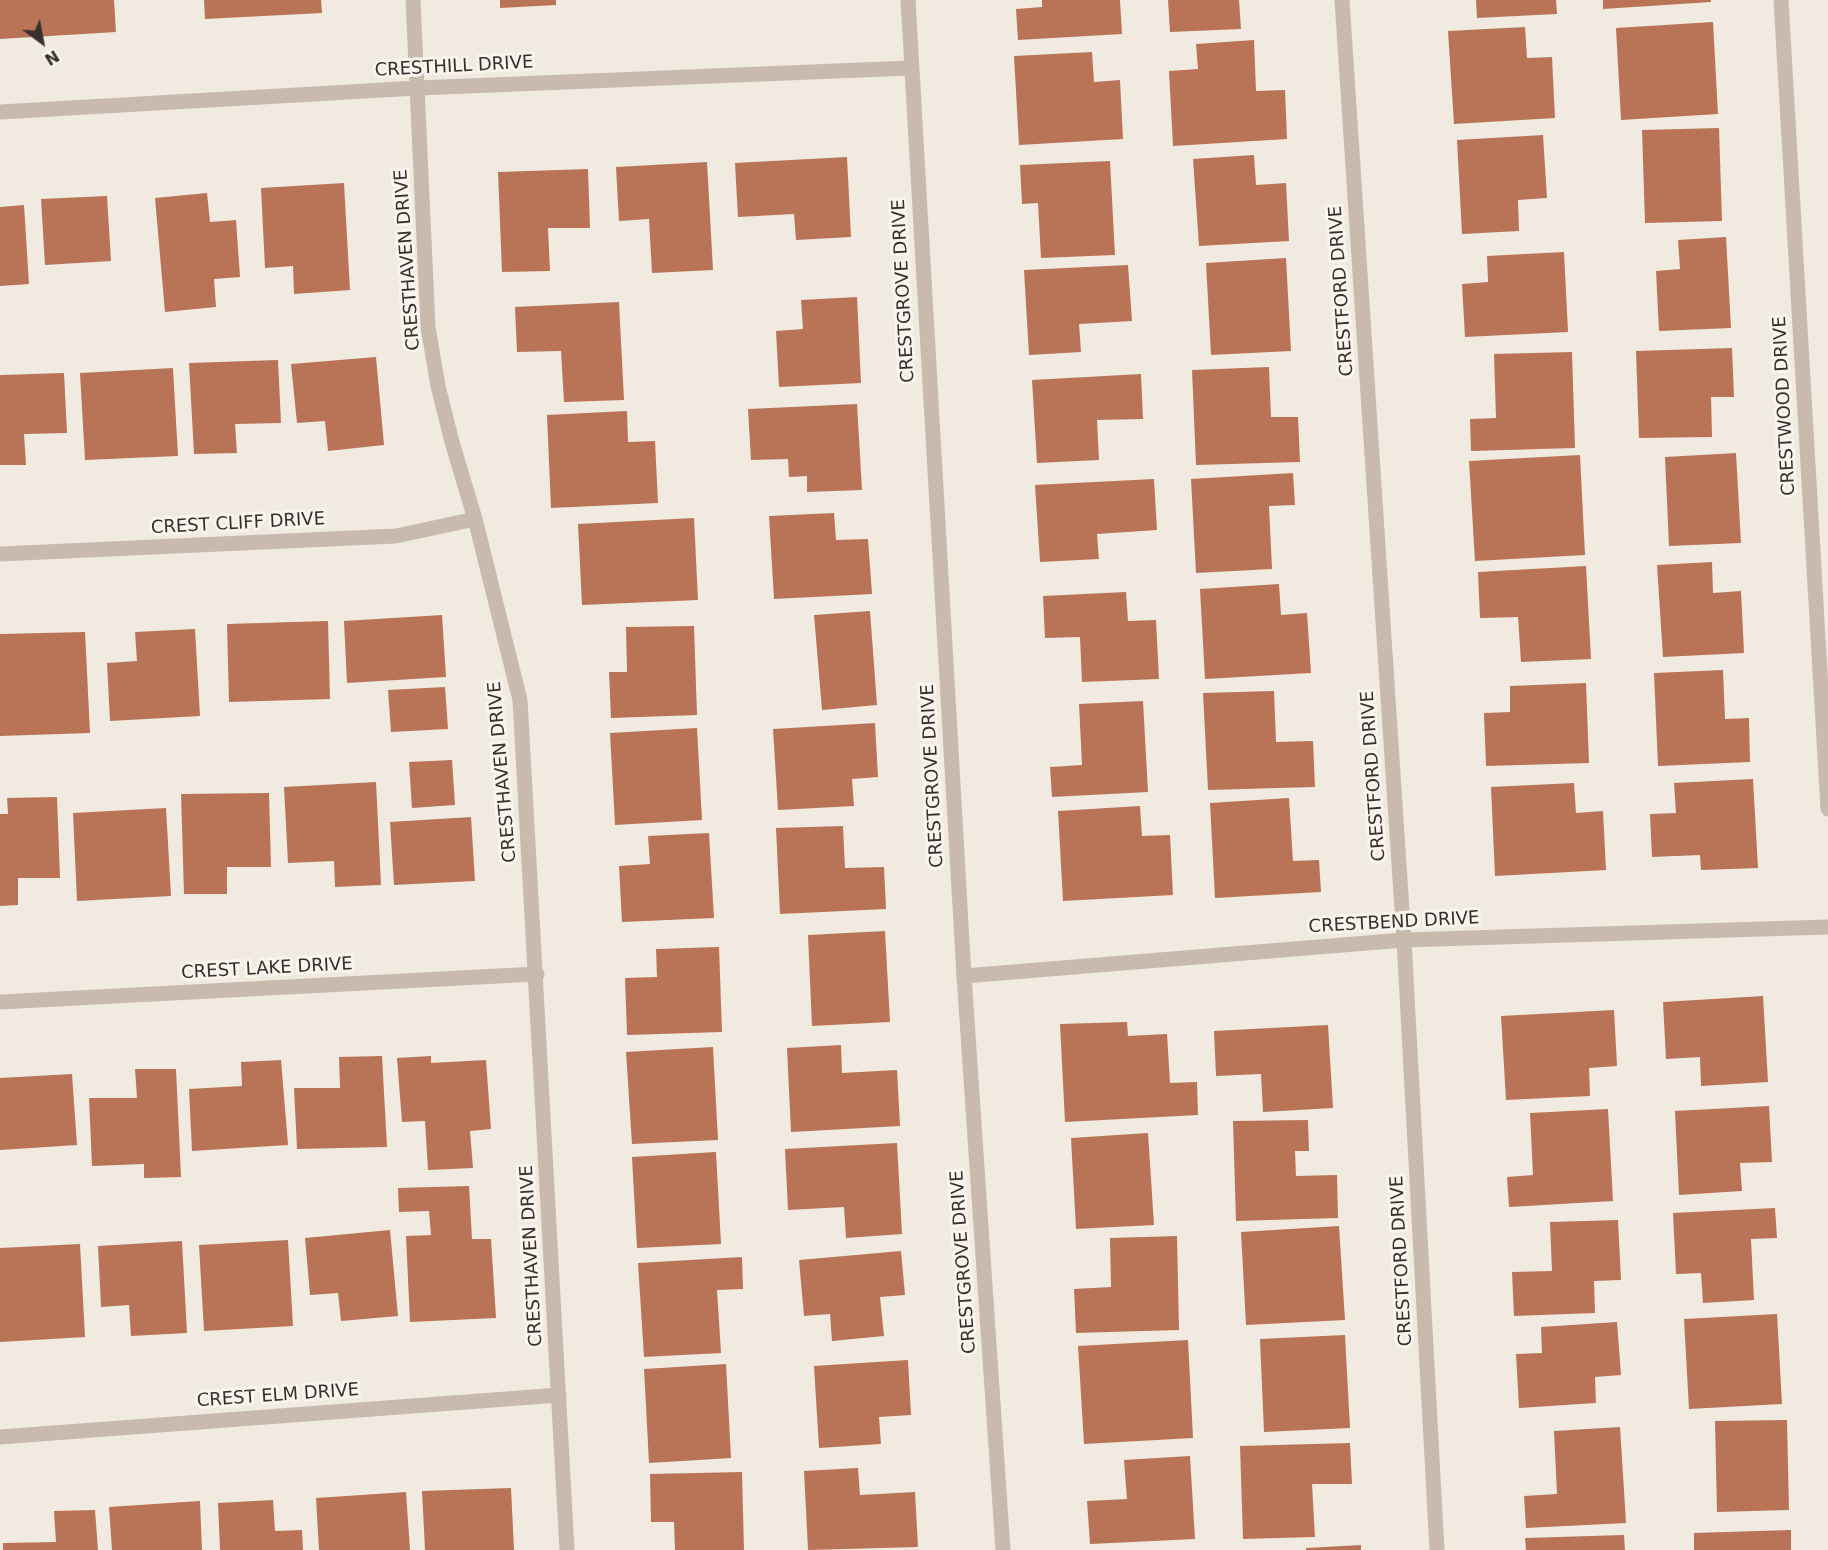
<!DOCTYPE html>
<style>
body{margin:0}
#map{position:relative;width:1828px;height:1550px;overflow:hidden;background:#f1eae1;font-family:"DejaVu Sans",sans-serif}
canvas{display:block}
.north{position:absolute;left:12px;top:12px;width:60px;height:60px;-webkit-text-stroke:4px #f9f4ed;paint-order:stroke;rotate:148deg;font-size:16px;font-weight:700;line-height:24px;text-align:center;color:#38302c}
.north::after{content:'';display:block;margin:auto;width:21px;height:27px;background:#38302c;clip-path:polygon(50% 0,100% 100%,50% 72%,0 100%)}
</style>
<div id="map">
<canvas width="1828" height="1550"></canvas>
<div class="north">N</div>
</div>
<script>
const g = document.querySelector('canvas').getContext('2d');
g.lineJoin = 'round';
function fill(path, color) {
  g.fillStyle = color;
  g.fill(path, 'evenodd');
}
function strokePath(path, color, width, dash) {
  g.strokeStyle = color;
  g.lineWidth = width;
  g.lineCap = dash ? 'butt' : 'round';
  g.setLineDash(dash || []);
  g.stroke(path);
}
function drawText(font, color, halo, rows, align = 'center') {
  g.font = font + ' "DejaVu Sans",sans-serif';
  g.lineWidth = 6;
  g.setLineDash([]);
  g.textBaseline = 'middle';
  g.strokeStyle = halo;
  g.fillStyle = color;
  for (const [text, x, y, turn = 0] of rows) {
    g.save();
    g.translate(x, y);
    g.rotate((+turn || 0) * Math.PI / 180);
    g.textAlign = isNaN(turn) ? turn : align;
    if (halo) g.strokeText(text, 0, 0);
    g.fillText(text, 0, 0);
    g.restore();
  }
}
fill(new Path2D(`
 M 0,0 L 114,0 L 116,32 L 0,39 Z
 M 204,0 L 321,0 L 322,13 L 205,19 Z
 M 500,0 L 556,0 L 556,5 L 500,8 Z
 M 1042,0 L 1120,0 L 1122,34 L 1018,40 L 1016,9 L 1042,7 Z
 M 1168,0 L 1239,0 L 1241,29 L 1170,32 Z
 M 1476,0 L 1556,0 L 1557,14 L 1477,18 Z
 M 1603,0 L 1711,0 L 1711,2 L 1603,9 Z
 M 1713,22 L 1718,114 L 1621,120 L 1616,28 Z
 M 1525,27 L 1527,58 L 1552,57 L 1555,118 L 1454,124 L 1448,31 Z
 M 1254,40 L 1256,91 L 1285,90 L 1287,139 L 1173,146 L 1169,71 L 1198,69 L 1196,44 Z
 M 1092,52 L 1094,82 L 1120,80 L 1123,139 L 1019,145 L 1014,56 Z
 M 1719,128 L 1722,221 L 1645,223 L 1642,130 Z
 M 1543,135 L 1547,198 L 1518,200 L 1519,231 L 1462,234 L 1457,140 Z
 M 1254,155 L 1256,185 L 1286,183 L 1289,241 L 1199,246 L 1193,159 Z
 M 847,157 L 851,237 L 796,240 L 794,214 L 738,217 L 735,163 Z
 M 1110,161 L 1115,255 L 1041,258 L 1038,203 L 1022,204 L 1020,165 Z
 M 707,162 L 713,270 L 652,273 L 649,219 L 619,221 L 616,167 Z
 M 588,169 L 590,228 L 548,228 L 550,271 L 502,272 L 498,172 Z
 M 344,183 L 350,290 L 294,294 L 293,266 L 265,268 L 261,188 Z
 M 207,193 L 210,222 L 236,220 L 240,277 L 214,279 L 216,307 L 165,312 L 155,198 Z
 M 107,196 L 111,261 L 45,265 L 41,199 Z
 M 24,205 L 29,284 L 0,286 L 0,207 Z
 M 1726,237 L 1731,328 L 1659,331 L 1656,271 L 1680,269 L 1678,240 Z
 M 1564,252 L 1568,332 L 1465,337 L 1462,284 L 1488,282 L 1487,256 Z
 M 1286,258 L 1291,351 L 1211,355 L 1206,263 Z
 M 1128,265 L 1132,321 L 1079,324 L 1081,352 L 1029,355 L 1024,270 Z
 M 857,297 L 861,383 L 779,387 L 776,331 L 803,329 L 801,300 Z
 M 619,302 L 624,400 L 564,402 L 561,351 L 517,352 L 515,307 Z
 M 1732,348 L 1734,397 L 1711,397 L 1712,437 L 1639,438 L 1636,351 Z
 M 1572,352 L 1575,448 L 1471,451 L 1470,419 L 1496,418 L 1494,354 Z
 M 376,357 L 384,445 L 328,451 L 325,421 L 297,423 L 291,364 Z
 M 278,360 L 281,423 L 235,424 L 237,453 L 194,454 L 189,363 Z
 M 1269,367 L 1271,417 L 1298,417 L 1300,462 L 1196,465 L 1192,370 Z
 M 173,368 L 178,456 L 85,460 L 80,373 Z
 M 64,373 L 67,433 L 24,434 L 26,465 L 0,465 L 0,375 Z
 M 1141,374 L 1143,419 L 1097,420 L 1099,460 L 1037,463 L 1032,380 Z
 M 857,404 L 862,490 L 807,492 L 807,476 L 789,477 L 788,459 L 751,460 L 748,409 Z
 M 627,411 L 628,442 L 655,441 L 658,503 L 551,508 L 547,415 Z
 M 1736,453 L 1741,543 L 1669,546 L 1665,457 Z
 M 1580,455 L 1585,555 L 1475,561 L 1469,461 Z
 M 1293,473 L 1295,505 L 1269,506 L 1272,569 L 1196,573 L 1191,479 Z
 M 1154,479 L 1157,530 L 1097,534 L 1099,559 L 1040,562 L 1035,485 Z
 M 834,513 L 836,540 L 868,539 L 872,594 L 774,599 L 769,516 Z
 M 694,518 L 698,600 L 582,605 L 578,524 Z
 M 1712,562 L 1713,593 L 1741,591 L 1744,653 L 1663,657 L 1657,565 Z
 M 1586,566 L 1591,659 L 1521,662 L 1518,617 L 1480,618 L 1478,572 Z
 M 1279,584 L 1281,615 L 1307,613 L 1311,673 L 1205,679 L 1200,589 Z
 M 1126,592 L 1128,621 L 1156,620 L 1159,679 L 1082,682 L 1080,637 L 1045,638 L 1043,596 Z
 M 870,611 L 877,705 L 822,710 L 814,615 Z
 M 442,615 L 446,677 L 347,683 L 344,621 Z
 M 328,621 L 330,699 L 229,702 L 227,624 Z
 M 694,626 L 697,715 L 611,718 L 609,672 L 627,672 L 626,627 Z
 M 195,629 L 200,716 L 110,721 L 107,663 L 137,661 L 135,632 Z
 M 85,632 L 90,733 L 0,736 L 0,634 Z
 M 1723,670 L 1725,719 L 1749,718 L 1750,762 L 1658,766 L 1654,673 Z
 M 1586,683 L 1589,763 L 1486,766 L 1484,713 L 1510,712 L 1510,686 Z
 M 445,687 L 448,729 L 391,732 L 388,690 Z
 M 1274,691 L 1276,742 L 1313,741 L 1315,787 L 1208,790 L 1203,693 Z
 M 1143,701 L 1148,792 L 1052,797 L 1050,767 L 1082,765 L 1079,704 Z
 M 875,723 L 878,777 L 852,779 L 854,806 L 778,810 L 773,729 Z
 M 697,728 L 702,820 L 615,825 L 610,733 Z
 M 452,760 L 455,805 L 412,808 L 409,762 Z
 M 1753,779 L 1758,868 L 1701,870 L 1700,855 L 1652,857 L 1650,814 L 1676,813 L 1674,783 Z
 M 376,782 L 381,885 L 335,887 L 334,861 L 288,863 L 284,787 Z
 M 1574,783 L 1576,813 L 1603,811 L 1606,870 L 1495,876 L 1491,787 Z
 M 269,793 L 271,867 L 227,867 L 227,894 L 184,894 L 181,794 Z
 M 57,797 L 60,878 L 18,878 L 18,905 L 0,906 L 0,814 L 8,814 L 7,798 Z
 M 1289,798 L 1293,861 L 1319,860 L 1321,892 L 1215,898 L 1210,803 Z
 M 1140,806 L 1142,836 L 1170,835 L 1173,895 L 1063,901 L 1058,811 Z
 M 166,808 L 171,896 L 77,901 L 73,813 Z
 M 471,817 L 475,881 L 394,885 L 390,822 Z
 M 843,826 L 845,868 L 884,867 L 886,909 L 780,914 L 776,828 Z
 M 709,833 L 714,918 L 622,922 L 619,866 L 650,864 L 648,836 Z
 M 885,931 L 890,1022 L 812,1026 L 808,935 Z
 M 719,947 L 722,1032 L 627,1035 L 625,978 L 657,977 L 656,949 Z
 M 1763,996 L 1768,1082 L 1701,1086 L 1700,1057 L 1666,1059 L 1663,1002 Z
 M 1614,1010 L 1617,1066 L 1589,1068 L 1590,1096 L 1506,1100 L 1501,1016 Z
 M 1127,1022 L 1128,1036 L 1167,1034 L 1170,1083 L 1197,1082 L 1198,1115 L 1065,1122 L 1060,1024 Z
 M 1328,1025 L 1333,1108 L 1263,1112 L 1261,1074 L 1216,1076 L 1214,1031 Z
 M 841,1045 L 842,1073 L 897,1070 L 900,1126 L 791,1132 L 787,1048 Z
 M 713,1047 L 718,1140 L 632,1144 L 626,1052 Z
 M 382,1056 L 387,1147 L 297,1149 L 294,1088 L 340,1088 L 339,1057 Z
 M 431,1056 L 431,1063 L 486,1060 L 491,1129 L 470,1131 L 473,1168 L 428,1170 L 425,1121 L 402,1122 L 397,1058 Z
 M 281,1060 L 288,1145 L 192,1151 L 189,1089 L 242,1086 L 241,1062 Z
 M 135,1069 L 176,1069 L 181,1177 L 144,1178 L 144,1164 L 92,1166 L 89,1098 L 137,1098 Z
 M 72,1074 L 77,1145 L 0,1150 L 0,1078 Z
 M 1769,1106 L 1772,1162 L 1740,1163 L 1742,1191 L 1679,1195 L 1675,1111 Z
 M 1608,1109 L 1613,1201 L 1509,1207 L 1507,1177 L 1533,1175 L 1530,1113 Z
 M 1308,1120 L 1309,1151 L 1295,1151 L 1296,1176 L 1337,1175 L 1338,1218 L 1236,1221 L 1233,1121 Z
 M 1148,1133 L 1154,1225 L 1076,1229 L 1071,1138 Z
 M 897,1143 L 902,1234 L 846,1238 L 844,1207 L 788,1210 L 785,1149 Z
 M 716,1152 L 721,1244 L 637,1248 L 632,1157 Z
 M 469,1186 L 472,1239 L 491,1239 L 496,1318 L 410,1322 L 406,1236 L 431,1235 L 429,1211 L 399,1212 L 398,1188 Z
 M 1775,1208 L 1777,1238 L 1751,1239 L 1754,1300 L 1703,1303 L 1701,1273 L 1676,1274 L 1673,1213 Z
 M 1618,1220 L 1621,1280 L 1594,1281 L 1595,1313 L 1514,1316 L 1512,1272 L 1552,1271 L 1550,1222 Z
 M 1339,1226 L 1345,1320 L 1246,1325 L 1241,1232 Z
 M 390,1230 L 398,1316 L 341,1321 L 338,1293 L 310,1295 L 305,1238 Z
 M 1177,1236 L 1179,1330 L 1076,1333 L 1074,1289 L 1111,1287 L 1110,1238 Z
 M 288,1240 L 293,1326 L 204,1331 L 199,1245 Z
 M 182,1241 L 187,1333 L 131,1336 L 129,1305 L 101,1307 L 98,1246 Z
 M 80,1244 L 85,1337 L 0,1342 L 0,1248 Z
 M 901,1251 L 905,1295 L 880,1297 L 884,1336 L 832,1341 L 830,1314 L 804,1316 L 799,1260 Z
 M 742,1257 L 743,1289 L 717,1290 L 721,1353 L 644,1357 L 638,1263 Z
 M 1777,1314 L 1782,1404 L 1689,1409 L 1684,1319 Z
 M 1617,1322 L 1621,1375 L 1595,1377 L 1596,1403 L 1519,1408 L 1516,1354 L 1542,1353 L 1541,1327 Z
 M 1345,1335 L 1350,1428 L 1264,1432 L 1260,1339 Z
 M 1188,1340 L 1193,1438 L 1084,1444 L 1078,1346 Z
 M 908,1360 L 911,1415 L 879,1417 L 881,1444 L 819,1448 L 814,1366 Z
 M 726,1364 L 731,1458 L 649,1463 L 644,1369 Z
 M 1787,1420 L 1789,1510 L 1717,1512 L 1715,1421 Z
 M 1620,1427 L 1626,1523 L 1526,1528 L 1524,1496 L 1557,1494 L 1554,1431 Z
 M 1350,1443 L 1352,1484 L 1312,1484 L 1315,1537 L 1243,1539 L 1240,1446 Z
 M 1190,1456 L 1195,1539 L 1090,1544 L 1087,1501 L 1127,1499 L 1124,1460 Z
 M 858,1468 L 860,1495 L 915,1492 L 918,1547 L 808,1550 L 804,1471 Z
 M 742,1472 L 744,1550 L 675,1550 L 674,1522 L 651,1522 L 650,1474 Z
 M 511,1488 L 514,1550 L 425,1550 L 422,1491 Z
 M 406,1492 L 410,1550 L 319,1550 L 316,1498 Z
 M 273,1500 L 275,1531 L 302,1530 L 303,1550 L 220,1550 L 218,1503 Z
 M 200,1501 L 202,1550 L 112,1550 L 109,1507 Z
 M 95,1510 L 98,1550 L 3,1550 L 3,1543 L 56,1542 L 54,1511 Z
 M 1791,1530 L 1791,1550 L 1694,1550 L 1694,1533 Z
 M 1624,1535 L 1625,1550 L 1526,1550 L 1525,1538 Z
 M 1361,1545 L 1361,1550 L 1306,1550 L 1306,1548 Z`), '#b97457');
strokePath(new Path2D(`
 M 413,0 L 428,327 L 438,386 L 452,442 L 475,519 L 520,700 L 567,1550
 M 908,0 L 964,976 L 1003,1550
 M 1342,0 L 1404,940 L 1437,1550
 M 1781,0 L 1828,809
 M 0,112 L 418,88 L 910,68
 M 0,554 L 396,536 L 475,519
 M 964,976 L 1404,940 L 1828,927
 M 0,1002 L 537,974
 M 0,1437 L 559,1395`), '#c8bbae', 15);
drawText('18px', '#38302c', '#f9f4ed', [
 ["CRESTHILL DRIVE",454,67,-3],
 ["CRESTHAVEN DRIVE",408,260,-94],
 ["CRESTGROVE DRIVE",904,291,-93],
 ["CRESTFORD DRIVE",1342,291,-94],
 ["CRESTWOOD DRIVE",1785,406,-93],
 ["CREST CLIFF DRIVE",238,524,-3],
 ["CRESTHAVEN DRIVE",503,772,-95],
 ["CRESTGROVE DRIVE",933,776,-93],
 ["CRESTFORD DRIVE",1374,776,-94],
 ["CRESTBEND DRIVE",1394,923,-3],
 ["CREST LAKE DRIVE",267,969,-3],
 ["CRESTHAVEN DRIVE",532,1256,-93],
 ["CRESTFORD DRIVE",1402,1261,-93],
 ["CRESTGROVE DRIVE",964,1262,-94],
 ["CREST ELM DRIVE",278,1396,-4]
]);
</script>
